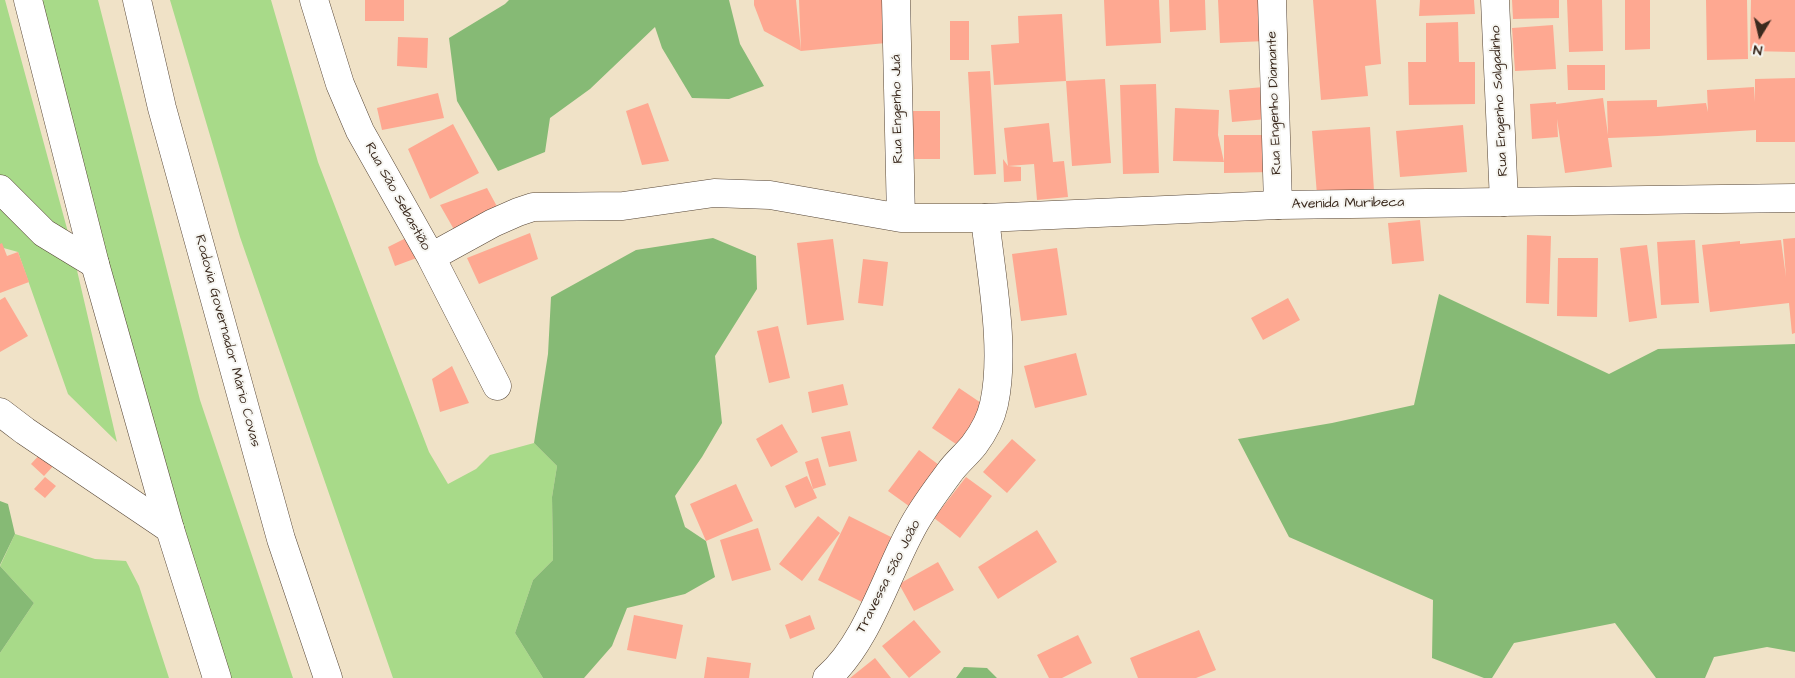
<!DOCTYPE html>
<meta charset="utf-8">
<style>
body{margin:0}
#map{position:relative;width:1795px;height:678px;overflow:hidden;background:#f0e2c7;font-family:"Architects Daughter",sans-serif}
canvas{display:block}
.north{position:absolute;left:1735px;top:10px;width:50px;height:50px;-webkit-text-stroke:4px #f6f6f2;paint-order:stroke;rotate:189deg;font-size:14px;font-weight:700;line-height:20px;text-align:center;color:#3b2a1e}
.north::after{content:'';display:block;margin:auto;width:18px;height:22px;background:#3b2a1e;clip-path:polygon(50% 0,100% 100%,50% 72%,0 100%)}
</style>
<div id="map">
<canvas width="1795" height="678"></canvas>
<div class="north">N</div>
</div>
<script>
const g = document.querySelector('canvas').getContext('2d');
g.lineJoin = 'round';
function fill(path, color) {
  g.fillStyle = color;
  g.fill(path, 'evenodd');
}
function strokePath(path, color, width, dash) {
  g.strokeStyle = color;
  g.lineWidth = width;
  g.lineCap = dash ? 'butt' : 'round';
  g.setLineDash(dash || []);
  g.stroke(path);
}
function drawText(font, color, halo, rows, align = 'center') {
  g.font = font + ' "Architects Daughter",sans-serif';
  g.lineWidth = 4;
  g.setLineDash([]);
  g.textBaseline = 'middle';
  g.strokeStyle = halo;
  g.fillStyle = color;
  for (const [text, x, y, turn = 0] of rows) {
    g.save();
    g.translate(x, y);
    g.rotate((+turn || 0) * Math.PI / 180);
    g.textAlign = isNaN(turn) ? turn : align;
    if (halo) g.strokeText(text, 0, 0);
    g.fillText(text, 0, 0);
    g.restore();
  }
}
fill(new Path2D(`
 M 0,0 L 5,0 L 69,236 L 117,442 L 68,394 L 18,252 L 0,247 Z
 M 40,0 L 98,0 L 200,400 L 293,678 L 228,678 L 170,522 Z
 M 170,0 L 271,0 L 318,162 L 429,452 L 448,484 L 476,469 L 490,455 L 534,443 L 557,466 L 552,497 L 553,560 L 533,580 L 515,633 L 543,678 L 393,678 L 240,237 Z
 M 15,534 L 95,559 L 126,561 L 139,586 L 169,678 L 0,678 L 0,653 L 34,603 L 0,566 Z`), '#a8da89');
fill(new Path2D(`
 M 509,0 L 729,0 L 740,44 L 764,86 L 729,99 L 692,98 L 662,48 L 655,27 L 590,89 L 550,118 L 545,152 L 498,171 L 457,101 L 449,38 L 505,4 Z
 M 713,238 L 756,256 L 757,289 L 715,356 L 722,423 L 702,457 L 675,496 L 685,527 L 706,541 L 715,577 L 685,594 L 627,608 L 612,646 L 584,678 L 543,678 L 515,633 L 533,580 L 553,560 L 552,497 L 557,466 L 534,443 L 548,354 L 551,297 L 636,250 Z
 M 1439,294 L 1609,374 L 1658,349 L 1795,344 L 1795,652 L 1767,647 L 1714,657 L 1705,678 L 1656,678 L 1615,623 L 1514,643 L 1492,678 L 1484,678 L 1432,658 L 1433,600 L 1289,537 L 1238,439 L 1332,423 L 1414,405 Z
 M 0,501 L 8,504 L 15,534 L 0,565 Z
 M 0,566 L 34,603 L 0,653 Z
 M 964,667 L 987,668 L 997,678 L 956,678 Z`), '#86ba75');
fill(new Path2D(`
 M 365,0 L 404,0 L 404,21 L 365,21 Z
 M 754,0 L 796,0 L 801,51 L 764,31 L 754,5 Z
 M 799,0 L 885,0 L 886,43 L 801,51 Z
 M 1104,0 L 1159,0 L 1161,43 L 1106,46 Z
 M 1169,0 L 1205,0 L 1206,30 L 1170,32 Z
 M 1218,0 L 1264,0 L 1266,41 L 1220,43 Z
 M 1313,0 L 1376,0 L 1381,64 L 1365,66 L 1368,96 L 1321,100 Z
 M 1420,0 L 1474,0 L 1475,14 L 1419,16 Z
 M 1512,0 L 1559,0 L 1559,18 L 1513,19 Z
 M 1567,0 L 1602,0 L 1603,51 L 1569,52 Z
 M 1625,0 L 1650,0 L 1650,49 L 1625,50 Z
 M 1706,0 L 1747,0 L 1748,59 L 1707,60 Z
 M 1751,0 L 1795,0 L 1795,52 L 1750,51 Z
 M 1062,14 L 1066,81 L 994,85 L 991,45 L 1019,43 L 1018,16 Z
 M 950,21 L 969,21 L 969,60 L 950,60 Z
 M 1458,22 L 1459,62 L 1475,62 L 1475,104 L 1409,105 L 1408,62 L 1426,62 L 1426,23 Z
 M 1553,25 L 1556,69 L 1515,71 L 1512,28 Z
 M 398,37 L 428,38 L 427,68 L 397,66 Z
 M 1567,65 L 1605,65 L 1605,90 L 1568,90 Z
 M 990,71 L 996,174 L 974,175 L 968,72 Z
 M 1795,78 L 1795,142 L 1756,142 L 1756,130 L 1658,136 L 1608,138 L 1612,167 L 1565,173 L 1557,119 L 1558,137 L 1532,139 L 1530,104 L 1556,102 L 1556,104 L 1603,98 L 1608,135 L 1607,101 L 1657,100 L 1657,107 L 1706,103 L 1708,112 L 1707,90 L 1754,87 L 1755,102 L 1755,79 Z
 M 1105,79 L 1111,163 L 1072,166 L 1066,81 Z
 M 1156,84 L 1159,173 L 1123,174 L 1120,85 Z
 M 1264,87 L 1268,119 L 1232,122 L 1229,90 Z
 M 438,93 L 444,118 L 382,130 L 377,108 Z
 M 648,103 L 669,161 L 642,165 L 626,111 Z
 M 1175,108 L 1219,110 L 1218,135 L 1224,162 L 1173,161 Z
 M 910,111 L 940,111 L 940,159 L 911,159 Z
 M 1049,123 L 1053,162 L 1064,161 L 1068,197 L 1037,200 L 1034,164 L 1008,166 L 1004,128 Z
 M 453,124 L 479,173 L 430,199 L 408,149 Z
 M 1463,125 L 1467,172 L 1400,177 L 1396,131 Z
 M 1370,127 L 1374,191 L 1317,195 L 1312,131 Z
 M 1224,135 L 1271,135 L 1271,172 L 1224,173 Z
 M 1003,159 L 1008,166 L 1021,167 L 1021,181 L 1004,182 Z
 M 487,188 L 500,212 L 456,233 L 440,205 Z
 M 1420,220 L 1424,261 L 1392,264 L 1388,223 Z
 M 530,233 L 538,259 L 479,284 L 467,258 Z
 M 412,235 L 422,256 L 395,266 L 388,247 Z
 M 1527,235 L 1551,236 L 1549,304 L 1526,303 Z
 M 1795,238 L 1795,333 L 1792,334 L 1789,303 L 1710,312 L 1702,245 L 1740,241 L 1740,244 L 1781,240 L 1786,277 L 1783,239 Z
 M 833,239 L 844,320 L 807,325 L 797,243 Z
 M 1695,240 L 1699,303 L 1661,305 L 1657,242 Z
 M 2,243 L 7,256 L 18,252 L 29,282 L 0,293 L 0,244 Z
 M 1647,245 L 1657,318 L 1629,322 L 1620,248 Z
 M 1057,248 L 1067,315 L 1021,321 L 1012,254 Z
 M 1558,258 L 1598,258 L 1597,317 L 1557,316 Z
 M 863,259 L 888,262 L 883,306 L 858,303 Z
 M 5,297 L 28,336 L 0,352 L 0,300 Z
 M 1288,298 L 1300,320 L 1263,340 L 1251,318 Z
 M 778,326 L 790,378 L 769,383 L 757,331 Z
 M 1076,353 L 1087,395 L 1035,408 L 1024,366 Z
 M 452,366 L 469,403 L 440,412 L 432,379 Z
 M 843,384 L 848,405 L 812,413 L 808,392 Z
 M 959,388 L 990,409 L 962,448 L 932,428 Z
 M 782,424 L 798,452 L 771,467 L 756,439 Z
 M 850,431 L 857,461 L 829,467 L 821,437 Z
 M 1012,439 L 1036,460 L 1007,493 L 983,472 Z
 M 919,450 L 943,468 L 913,509 L 888,491 Z
 M 42,452 L 55,464 L 44,476 L 31,464 Z
 M 818,458 L 826,485 L 813,489 L 805,462 Z
 M 807,476 L 817,498 L 795,508 L 785,486 Z
 M 45,477 L 56,486 L 45,498 L 34,489 Z
 M 966,477 L 992,496 L 960,538 L 934,518 Z
 M 736,484 L 753,521 L 706,541 L 690,504 Z
 M 818,516 L 840,533 L 802,581 L 779,564 Z
 M 849,516 L 895,539 L 864,603 L 818,580 Z
 M 758,528 L 771,570 L 732,581 L 720,540 Z
 M 1037,530 L 1057,562 L 998,599 L 978,567 Z
 M 938,562 L 954,590 L 914,611 L 899,584 Z
 M 634,615 L 683,625 L 676,659 L 627,650 Z
 M 810,615 L 815,629 L 790,639 L 785,625 Z
 M 914,620 L 941,652 L 909,678 L 882,646 Z
 M 1199,630 L 1216,670 L 1196,678 L 1138,678 L 1130,658 Z
 M 1078,635 L 1092,663 L 1062,678 L 1049,678 L 1037,655 Z
 M 707,657 L 751,663 L 749,678 L 704,678 Z
 M 875,658 L 891,678 L 850,678 Z`), '#fea891');
const minor = new Path2D(`
 M 314,0 L 340,84 L 360,131 L 431,257 L 497,386
 M 896,0 L 901,218
 M 1272,0 L 1278,205
 M 1495,0 L 1504,202
 M 0,189 L 44,233 L 95,264
 M 431,257 L 493,223 L 518,212 L 533,207 L 623,206 L 714,193 L 770,195 L 901,218 L 985,218 C 991,275 1006,349 994,404 C 991,418 983,433 974,445 C 966,455 956,463 949,473 C 936,491 921,510 911,530 C 886,576 867,643 827,678`);
const tertiary = new Path2D(`
 M 985,218 L 1278,205 L 1795,198
 M 0,412 L 25,431 L 170,529`);
const trunk = new Path2D(`
 M 28,0 L 95,264 L 170,529 L 217,678
 M 137,0 L 162,108 L 281,539 L 328,678`);
strokePath(minor, '#564637', 29);
strokePath(tertiary, '#564637', 29);
strokePath(trunk, '#564637', 29);
strokePath(minor, '#fff', 28);
strokePath(tertiary, '#fff', 28);
strokePath(trunk, '#fff', 28);
drawText('14px', '#3b2a1e', '#f6f6f2', [
 ["Rua Engenho Salgadinho",1500,101,-93],
 ["Rua Engenho Diamante",1275,103,-92],
 ["Rua Engenho Juá",898,109,-91],
 ["Rua São Sebastião",397,197,61],
 ["Avenida Muribeca",1348,204,-1],
 ["Rodovia Governador Mário Covas",227,341,75],
 ["Travessa São João",889,577,-63]
]);
</script>
